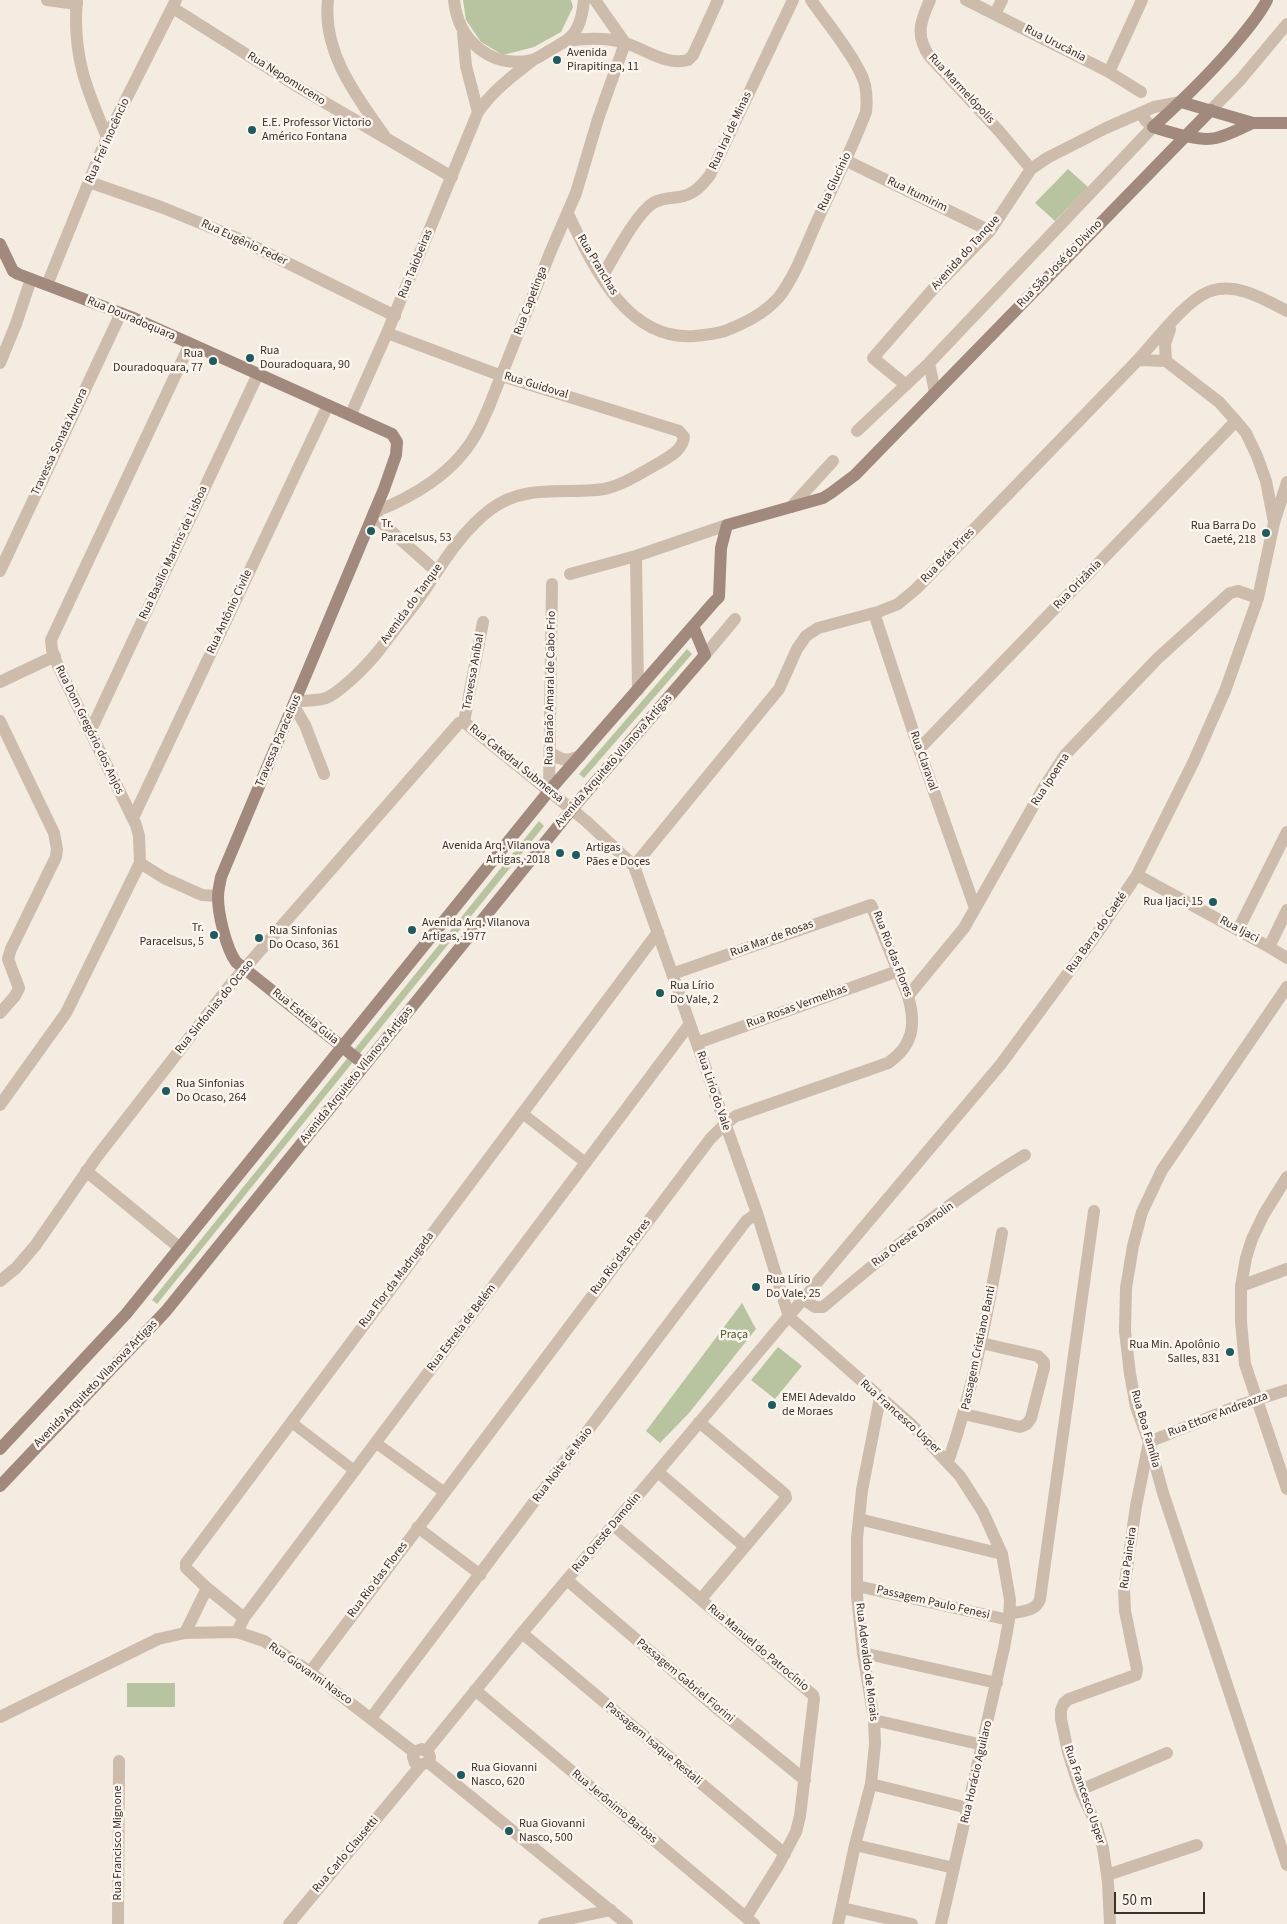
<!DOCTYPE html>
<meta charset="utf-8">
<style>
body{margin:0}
#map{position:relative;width:1287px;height:1924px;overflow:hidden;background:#f4ebe1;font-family:"Source Sans 3",sans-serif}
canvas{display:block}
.scale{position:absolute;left:1114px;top:1892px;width:91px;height:22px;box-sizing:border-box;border:2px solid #3b302b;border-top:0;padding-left:6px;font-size:15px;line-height:18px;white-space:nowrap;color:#3b302b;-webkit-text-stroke:4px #fbf5ee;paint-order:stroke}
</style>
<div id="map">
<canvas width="1287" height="1924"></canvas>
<div class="scale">50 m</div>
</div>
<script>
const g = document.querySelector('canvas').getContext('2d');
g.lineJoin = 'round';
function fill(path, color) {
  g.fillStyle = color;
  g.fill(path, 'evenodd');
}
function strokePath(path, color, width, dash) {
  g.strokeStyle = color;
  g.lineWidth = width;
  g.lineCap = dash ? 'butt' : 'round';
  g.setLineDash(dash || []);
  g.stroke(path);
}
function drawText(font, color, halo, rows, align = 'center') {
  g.font = font + ' "Source Sans 3",sans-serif';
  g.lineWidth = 5;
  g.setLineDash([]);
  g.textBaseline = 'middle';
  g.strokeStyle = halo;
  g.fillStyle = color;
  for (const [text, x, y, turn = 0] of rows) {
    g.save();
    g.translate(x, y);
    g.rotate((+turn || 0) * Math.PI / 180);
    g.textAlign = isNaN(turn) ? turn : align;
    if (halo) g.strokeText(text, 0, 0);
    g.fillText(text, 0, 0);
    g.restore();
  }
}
fill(new Path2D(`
 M 463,0 L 571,0 L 573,7 L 561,32 L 534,47 L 503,55 L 481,42 L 466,20 Z
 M 1068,169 L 1088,187 L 1055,221 L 1035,203 Z
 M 687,649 L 692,654 L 584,778 L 579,774 Z
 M 539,821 L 544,826 L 157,1304 L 152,1300 Z
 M 742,1303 L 756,1329 L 689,1413 L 660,1443 L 646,1431 Z
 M 778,1347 L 802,1366 L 775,1399 L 751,1380 Z
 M 127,1683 L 175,1683 L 175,1707 L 127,1707 Z`), '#b8c4a0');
strokePath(new Path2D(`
 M 522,1113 L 586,1163
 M 291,1422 L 355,1471
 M 376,1443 L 444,1492
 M 417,1527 L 481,1575`), '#cdbbac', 11);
strokePath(new Path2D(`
 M 47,0 L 77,4
 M 77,0 C 72,53 86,89 107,137
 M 328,0 C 322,51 356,96 384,135
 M 454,0 C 458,40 490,69 532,60 C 539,58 546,52 552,49 C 563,43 573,38 578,26 C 582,18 583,9 584,0
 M 595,0 L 625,43
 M 930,0 C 920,22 915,36 930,57 L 999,131 L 1031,169
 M 966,0 L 1109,72 L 1141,92
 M 173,8 L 295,85 L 452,177
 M 995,14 L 1002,0
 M 463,33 L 466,66 L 478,112
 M 567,41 C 587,38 606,37 625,43 C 646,49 665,66 688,60 L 693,55 L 718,0
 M 1109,72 L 1142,0
 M 1211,110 L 1241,79 L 1287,24
 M 845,160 L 990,231
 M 89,182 L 161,207 L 237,238 L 395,316
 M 568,214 C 594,267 626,341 695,336 C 706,335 715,334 725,331 C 745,323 764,314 779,297 C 796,275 806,245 818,219 C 834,184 852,149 866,112 C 867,103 867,94 865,85 C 860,63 825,20 811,0
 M 602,277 C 614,257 635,215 653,203 C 662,198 670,198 679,197 C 694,195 701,186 710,175 L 793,0
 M 47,285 L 107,137 L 176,0
 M 1138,360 L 1166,361 L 1219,402 L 1236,421 L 1246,433 L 1257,456 L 1266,481 L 1274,522
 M 1166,361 L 1165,344 L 1170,329
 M 0,363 L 16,324 L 31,279
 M 929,363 L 935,392
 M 906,385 L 873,358 L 934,288 L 990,231 L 1031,169 L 1047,158 L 1106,128 L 1154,107 L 1181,102
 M 351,414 L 387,333 L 478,112 C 493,90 513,76 533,60
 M 857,431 L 929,363 L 1153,127 L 1146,121 L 1141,113
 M 791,507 L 833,461
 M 374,512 C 414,497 455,472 476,434 C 481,426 484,417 488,409 L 550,253 L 576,193 L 598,119 L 625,43
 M 373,515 L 436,571
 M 636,556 L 638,690
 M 0,571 L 121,313
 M 570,574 L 636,556 L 727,525
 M 874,613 L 919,749 L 975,908
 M 705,655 L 735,619
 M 0,682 L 55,656
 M 296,701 C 306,701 316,701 326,698 C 336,694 345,685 353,678 C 371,662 385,643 399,624 C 408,613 417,602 425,590 C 444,561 462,531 491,509 C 526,483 566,495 604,489 C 624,485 642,472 659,463 C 670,456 682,451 684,437 L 679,431 L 502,376 L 387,333
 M 294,706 L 305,725 L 324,774
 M 0,721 L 54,833 L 57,849 L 56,857 L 11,949 L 8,959 L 19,988 L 15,996 L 0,1013
 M 464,722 L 549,791
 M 464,722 L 483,622
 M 90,732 L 258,374
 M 919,749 L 1236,421
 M 550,752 C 561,761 569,762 581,755
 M 549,791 L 552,584
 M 133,818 L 328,405
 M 140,863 L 164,878 L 202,895 L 218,896
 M 1137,875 L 1269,947 L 1287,958
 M 1238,930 L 1287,832
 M 1269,947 L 1287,910
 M 1287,987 L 1162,1170 L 1142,1212 L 1133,1246 L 1126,1288 L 1125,1331 L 1130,1374 L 1136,1407 L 1149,1442 L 1163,1493 L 1287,1865
 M 908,996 L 964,928 L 1044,787 L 1065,755 L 1158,658 L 1230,593 L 1238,591 L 1258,598
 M 697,1043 L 898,971
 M 0,1105 L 66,1013 L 140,863 L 139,836 L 136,825 L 58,666 L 52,650 L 51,640 L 190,344
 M 86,1171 L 180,1248
 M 1287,1177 L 1264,1214 L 1252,1239 L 1246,1258 L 1241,1286 L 1241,1322 L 1245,1364 L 1287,1489
 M 0,1281 L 16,1268 L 35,1246 L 96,1158 L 231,984 L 459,723 L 464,722
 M 1241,1286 L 1287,1269
 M 803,1299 L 815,1307 L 823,1307 C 887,1253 953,1198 1025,1155
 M 964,1414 L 1020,1427 L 1027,1424 L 1031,1418 L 1044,1368 L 1044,1362 L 1038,1356 L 981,1343
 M 699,1422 L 785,1494 L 786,1498 L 701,1599
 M 948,1462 C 974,1387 988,1311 1002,1233
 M 658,1472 L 744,1546
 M 859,1519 L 1002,1554
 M 613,1525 L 813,1695 L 814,1699 L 800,1816 L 796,1832 L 778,1866 L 746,1917
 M 567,1580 L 714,1706 L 805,1780
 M 857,1586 L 1009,1620
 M 1009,1614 C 1021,1611 1036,1612 1040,1599 L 1094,1211
 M 244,1618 L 207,1588 L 186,1568 L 186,1563 L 658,932
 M 237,1632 L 244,1618 L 689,1025
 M 185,1633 L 207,1588
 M 522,1633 L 785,1854
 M 863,1653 L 997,1683
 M 310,1672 L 710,1139 L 725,1124 L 736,1116 L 888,1063 C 914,1045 916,1024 908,996 L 871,905 L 672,974
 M 475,1690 L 754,1924
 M 0,1717 L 158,1639 L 185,1633 L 237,1632 L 264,1641 L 310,1672 L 414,1752
 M 371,1718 L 746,1221 L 757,1213
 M 874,1720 L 983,1745
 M 427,1750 L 522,1633 L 1001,1064 L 1099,931 L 1137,875 L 1194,761 L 1225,691 L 1258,598 L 1274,523 L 1287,482
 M 428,1762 L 627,1924
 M 871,1784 L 968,1808
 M 1080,1790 L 1167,1753
 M 855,1845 L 954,1868
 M 1107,1875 L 1197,1845
 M 842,1908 L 912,1924
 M 118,1924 L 119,1761
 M 289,1924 L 421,1765 L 428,1762 L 430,1757 L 428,1752 L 422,1749 L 414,1752 L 413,1757 L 415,1763 L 421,1765
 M 544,1924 L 611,1910
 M 838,1924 L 855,1845 L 871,1784 L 875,1744 L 874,1720 L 863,1653 L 857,1596 L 857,1538 L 862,1490 L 880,1398
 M 941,1924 L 1004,1648 L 1009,1620 L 1010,1600 L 1002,1554 L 983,1512 L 960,1476 L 912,1425 L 789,1317 L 757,1213 L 634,866 L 779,689 L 797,649 L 806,636 L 818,628 L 878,612 L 898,604 L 916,589 C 989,514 1062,438 1135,363 C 1154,343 1185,301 1208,292 C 1235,281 1264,299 1287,311
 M 1110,1924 L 1108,1882 L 1103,1848 L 1095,1822 L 1080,1790 L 1068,1752 L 1061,1719 L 1061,1710 L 1064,1703 L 1069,1699 L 1136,1675 L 1137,1669 L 1125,1611 L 1124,1589 L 1136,1506 L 1149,1442 L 1237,1406 L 1287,1390`), '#cdbbac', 12);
strokePath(new Path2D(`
 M 549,791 L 586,821 L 634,866`), '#cdbbac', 12);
strokePath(new Path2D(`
 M 1181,102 L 1253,123 L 1287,123
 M 1153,127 C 1184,99 1214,70 1240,38 C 1250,26 1260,14 1267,0
 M 1153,127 C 1170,132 1199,142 1216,138 C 1229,135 1241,128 1253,123
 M 0,244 L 13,271 L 18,274 L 131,317 L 392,434 L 397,442 L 396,455 L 384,489 L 221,877 C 220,883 218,890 218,897 C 218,914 226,948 236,962 L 365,1065
 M 0,1449 L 126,1314 L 549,791 L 714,602 L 719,597 L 721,548 L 727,525 L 823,498 L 831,493 L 855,475 L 1211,110
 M 0,1486 L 166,1311 L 572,809 L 705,655 L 693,626`), '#a18a7d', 12);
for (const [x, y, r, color] of [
 [557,60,5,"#1f5a5e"],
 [252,130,5,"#1f5a5e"],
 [250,358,5,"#1f5a5e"],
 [213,361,5,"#1f5a5e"],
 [371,531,5,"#1f5a5e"],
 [1266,533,5,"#1f5a5e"],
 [560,853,5,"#1f5a5e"],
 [576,855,5,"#1f5a5e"],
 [1213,902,5,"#1f5a5e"],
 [412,930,5,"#1f5a5e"],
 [214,935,5,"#1f5a5e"],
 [259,938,5,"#1f5a5e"],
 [660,993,5,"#1f5a5e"],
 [166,1091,5,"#1f5a5e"],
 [756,1287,5,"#1f5a5e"],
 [1230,1352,5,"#1f5a5e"],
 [772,1405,5,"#1f5a5e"],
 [461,1775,5,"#1f5a5e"],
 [509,1831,5,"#1f5a5e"]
]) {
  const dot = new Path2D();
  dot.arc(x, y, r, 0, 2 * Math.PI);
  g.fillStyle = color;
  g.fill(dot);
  strokePath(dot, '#fbf5ee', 2);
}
drawText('12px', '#3b302b', '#fbf5ee', [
 ["Rua Urucânia",1055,44,27],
 ["Rua Nepomuceno",286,79,32],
 ["Rua Marmelópolis",961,89,47],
 ["Rua Iraí de Minas",731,131,-65],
 ["Rua Frei Inocêncio",108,141,-66],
 ["Rua Glucínio",835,182,-65],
 ["Rua Itumirim",917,195,26],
 ["Rua Eugênio Feder",244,243,25],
 ["Avenida do Tanque",966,253,-48],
 ["Rua Taiobeiras",416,264,-68],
 ["Rua São José do Divino",1060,264,-46],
 ["Rua Pranchas",597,265,59],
 ["Rua Capetinga",531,301,-69],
 ["Rua Douradoquara",131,319,23],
 ["Rua Guidoval",536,386,17],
 ["Travessa Sonata Aurora",60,442,-65],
 ["Rua Basílio Martins de Lisboa",174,553,-65],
 ["Rua Brás Pires",948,556,-46],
 ["Rua Orizânia",1078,585,-46],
 ["Avenida do Tanque",412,604,-54],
 ["Rua Antônio Civile",230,612,-65],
 ["Travessa Aníbal",474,672,-80],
 ["Rua Barão Amaral de Cabo Frio",551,688,-89],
 ["Rua Dom Gregório dos Anjos",89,730,64],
 ["Travessa Paracelsus",279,741,-67],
 ["Avenida Arquiteto Vilanova Artigas",614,761,-49],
 ["Rua Claraval",923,761,71],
 ["Rua Catedral Submersa",516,764,39],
 ["Rua Ipoema",1051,780,-57],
 ["Rua Ijaci",1239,930,28],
 ["Rua Barra do Caeté",1097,933,-55],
 ["Rua Mar de Rosas",772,939,-20],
 ["Rua Rio das Flores",892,954,69],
 ["Rua Sinfonias do Ocaso",215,1007,-51],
 ["Rua Rosas Vermelhas",797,1007,-20],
 ["Rua Estrela Guia",305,1017,39],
 ["Avenida Arquiteto Vilanova Artigas",357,1075,-51],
 ["Rua Lirio do Vale",713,1091,71],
 ["Rua Oreste Damolin",913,1235,-37],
 ["Rua Rio das Flores",621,1257,-53],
 ["Rua Flor da Madrugada",397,1280,-53],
 ["Rua Estrela de Belém",462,1328,-53],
 ["Passagem Cristiano Banti",979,1348,-78],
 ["Avenida Arquiteto Vilanova Artigas",96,1384,-46],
 ["Rua Ettore Andreazza",1218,1415,-21],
 ["Rua Francesco Usper",900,1417,42],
 ["Rua Boa Família",1145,1429,74],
 ["Rua Noite de Maio",563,1465,-53],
 ["Rua Oreste Damolin",607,1533,-50],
 ["Rua Paineira",1129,1558,-82],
 ["Rua Rio das Flores",378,1580,-53],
 ["Passagem Paulo Fenesi",933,1603,13],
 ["Rua Manuel do Patrocínio",758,1648,40],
 ["Rua Adevaldo de Morais",866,1662,83],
 ["Rua Giovanni Nasco",310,1674,35],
 ["Passagem Gabriel Fiorini",685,1681,40],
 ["Passagem Isaque Restali",653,1744,40],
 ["Rua Horácio Aguilaro",977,1772,-77],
 ["Rua Francesco Usper",1084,1795,71],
 ["Rua Jerônimo Barbas",614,1807,40],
 ["Rua Francisco Mignone",118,1843,-90],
 ["Rua Carlo Clausetti",346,1855,-50]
]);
drawText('12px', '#3b302b', '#fbf5ee', [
 ["Avenida",567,53],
 ["Pirapitinga, 11",567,67],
 ["E.E. Professor Victorio",262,123],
 ["Américo Fontana",262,137],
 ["Rua",260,351],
 ["Douradoquara, 90",260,365],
 ["Rua",203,354,"right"],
 ["Douradoquara, 77",203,368,"right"],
 ["Tr.",381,524],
 ["Paracelsus, 53",381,538],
 ["Rua Barra Do",1256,526,"right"],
 ["Caeté, 218",1256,540,"right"],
 ["Avenida Arq. Vilanova",550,846,"right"],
 ["Artigas, 2018",550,860,"right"],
 ["Artigas",586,848],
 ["Pães e Doçes",586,862],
 ["Rua Ijaci, 15",1203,902,"right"],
 ["Avenida Arq. Vilanova",422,923],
 ["Artigas, 1977",422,937],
 ["Tr.",204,928,"right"],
 ["Paracelsus, 5",204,942,"right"],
 ["Rua Sinfonias",269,931],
 ["Do Ocaso, 361",269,945],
 ["Rua Lírio",670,986],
 ["Do Vale, 2",670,1000],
 ["Rua Sinfonias",176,1084],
 ["Do Ocaso, 264",176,1098],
 ["Rua Lírio",766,1280],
 ["Do Vale, 25",766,1294],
 ["Rua Min. Apolônio",1220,1345,"right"],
 ["Salles, 831",1220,1359,"right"],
 ["EMEI Adevaldo",782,1398],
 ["de Moraes",782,1412],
 ["Rua Giovanni",471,1768],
 ["Nasco, 620",471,1782],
 ["Rua Giovanni",519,1824],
 ["Nasco, 500",519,1838]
], 'left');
drawText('12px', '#4a5a2e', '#fbf5ee', [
 ["Praça",734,1335]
]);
</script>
